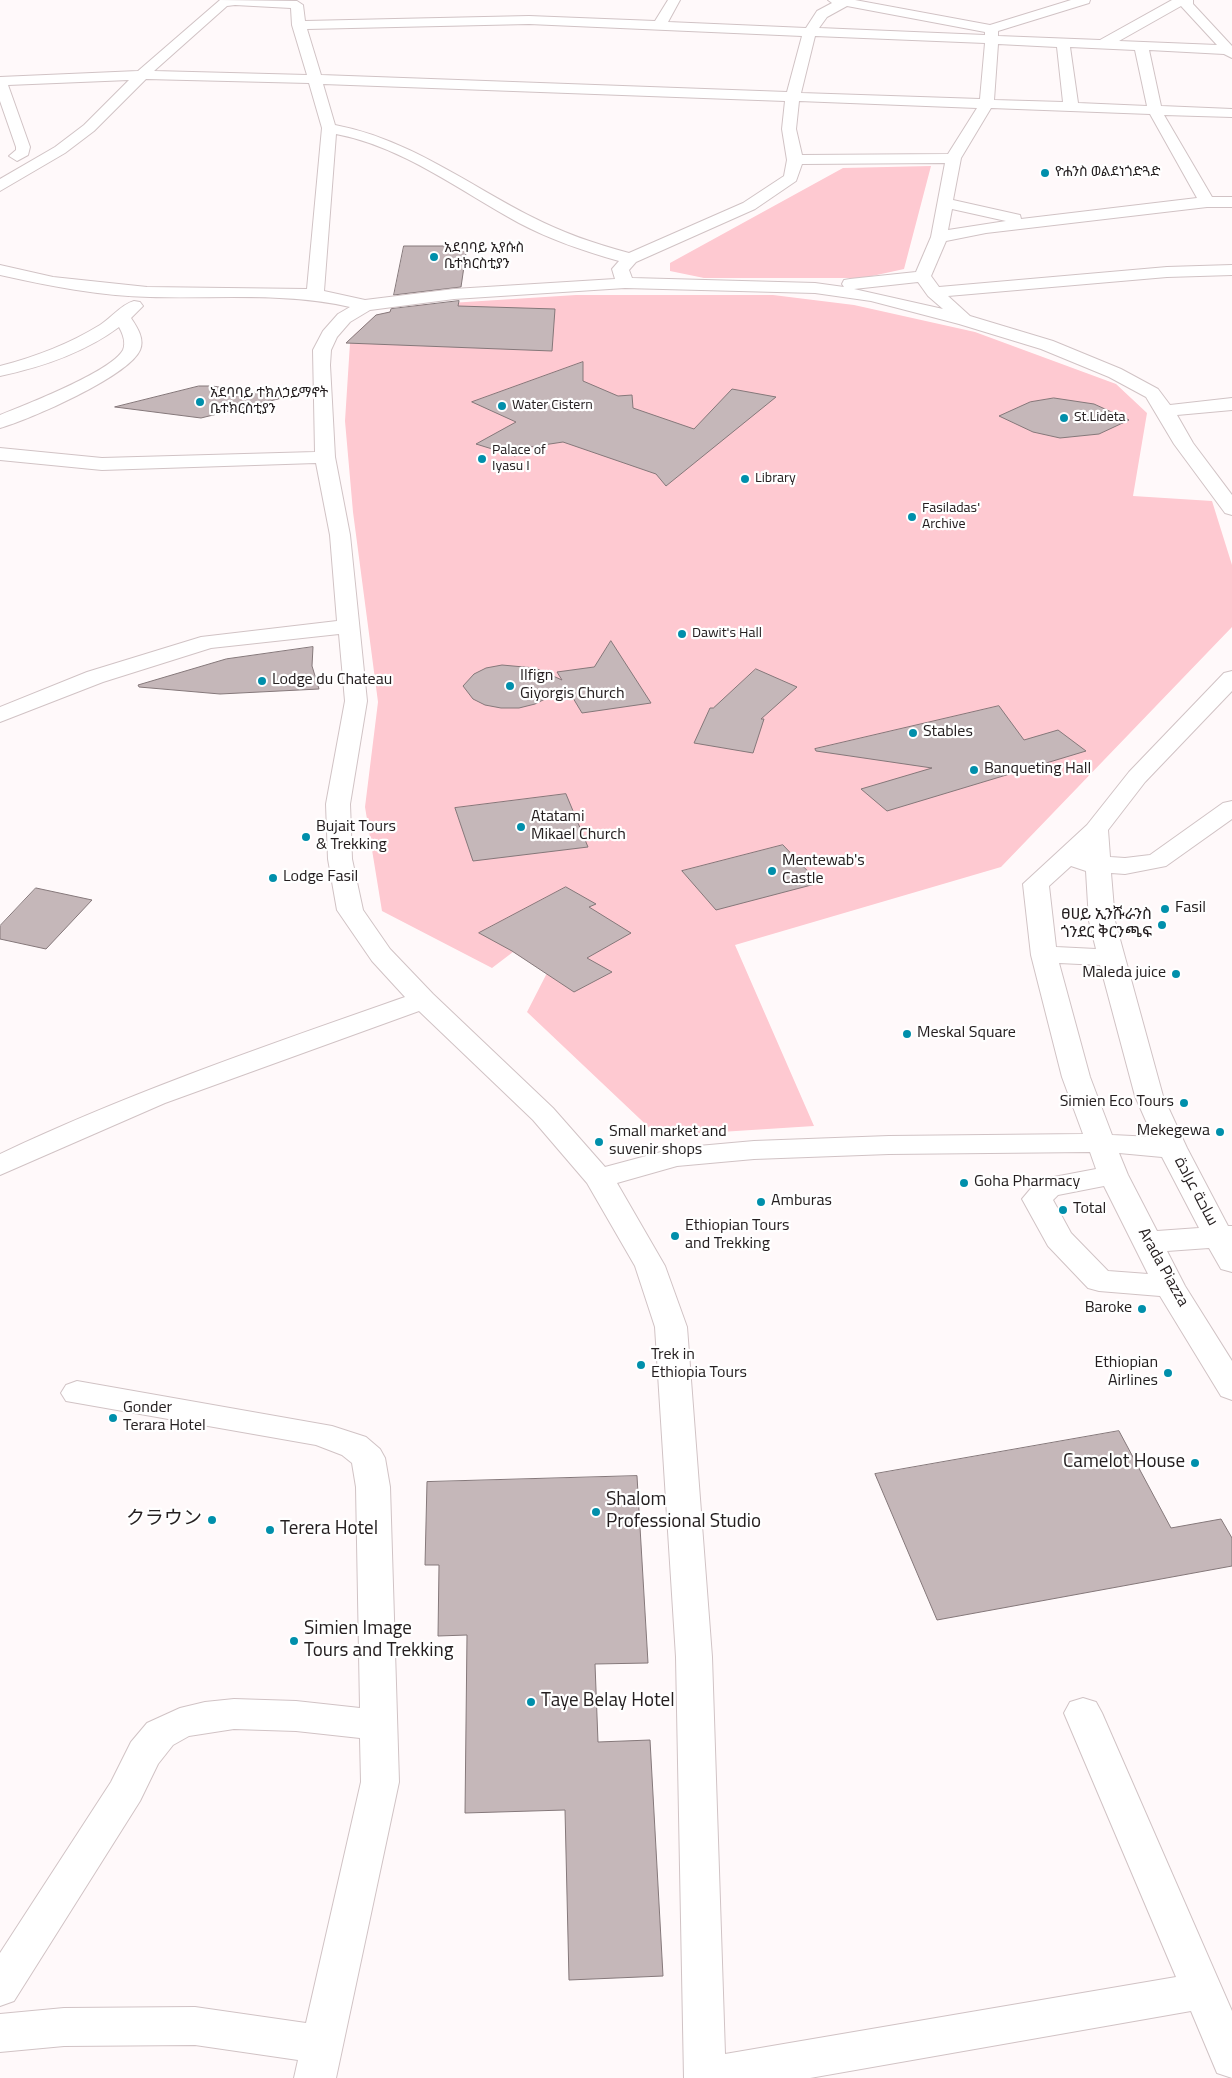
<!DOCTYPE html>
<meta charset="utf-8">
<style>
body{margin:0}
canvas{display:block;background:#fff9fa}
</style>
<canvas width="1232" height="2078"></canvas>
<script>
const g = document.querySelector('canvas').getContext('2d');
g.lineJoin = 'round';
function fill(path, color) {
  g.fillStyle = color;
  g.fill(path, 'evenodd');
}
function strokePath(path, color, width, dash) {
  g.strokeStyle = color;
  g.lineWidth = width;
  g.lineCap = dash ? 'butt' : 'round';
  g.setLineDash(dash || []);
  g.stroke(path);
}
function drawText(font, color, halo, rows, align = 'center') {
  g.font = font + ' Georgia,Cairo,"Noto Sans Ethiopic","Noto Sans JP",serif';
  g.lineWidth = 4.5;
  g.setLineDash([]);
  g.textBaseline = 'middle';
  g.strokeStyle = halo;
  g.fillStyle = color;
  for (const [text, x, y, turn = 0] of rows) {
    g.save();
    g.translate(x, y);
    g.rotate((+turn || 0) * Math.PI / 180);
    g.textAlign = isNaN(turn) ? turn : align;
    if (halo) g.strokeText(text, 0, 0);
    g.fillText(text, 0, 0);
    g.restore();
  }
}
fill(new Path2D(`
 M 931,166 L 904,269 L 863,278 L 704,278 L 670,271 L 670,263 L 843,168 Z
 M 576,295 L 773,295 L 854,305 L 975,332 L 1116,384 L 1147,413 L 1133,496 L 1212,501 L 1232,565 L 1232,627 L 1001,867 L 735,945 L 814,1126 L 658,1136 L 527,1012 L 547,973 L 513,952 L 492,968 L 382,911 L 365,807 L 378,702 L 353,512 L 345,421 L 350,343 L 354,335 L 376,315 L 419,305 Z`), '#fec9d1');
const building = new Path2D(`
 M 404,246 L 467,246 L 461,287 L 394,295 Z
 M 459,301 L 458,306 L 555,309 L 552,351 L 346,343 L 376,315 L 390,312 L 391,309 Z
 M 583,362 L 583,381 L 618,396 L 632,395 L 633,408 L 694,429 L 732,389 L 776,397 L 666,486 L 656,474 L 563,442 L 530,447 L 515,456 L 476,444 L 516,422 L 472,402 Z
 M 199,386 L 212,386 L 286,397 L 201,418 L 115,407 Z
 M 1054,398 L 1094,404 L 1129,420 L 1099,434 L 1060,438 L 1033,432 L 999,416 L 1030,402 Z
 M 611,641 L 651,703 L 582,713 L 567,688 L 535,704 L 519,708 L 501,708 L 485,705 L 473,699 L 463,686 L 474,674 L 486,668 L 502,665 L 535,668 L 562,680 L 557,672 L 594,667 Z
 M 313,647 L 312,666 L 319,689 L 220,694 L 139,687 L 138,685 L 226,659 Z
 M 756,669 L 797,687 L 761,719 L 764,719 L 753,753 L 694,743 L 710,708 L 713,708 Z
 M 999,706 L 1024,740 L 1058,730 L 1086,751 L 887,811 L 861,789 L 932,768 L 816,751 L 815,749 Z
 M 566,794 L 588,847 L 473,861 L 455,808 Z
 M 783,845 L 819,883 L 716,910 L 682,871 Z
 M 566,887 L 596,904 L 589,907 L 631,933 L 587,958 L 612,972 L 574,992 L 512,951 L 479,933 Z
 M 36,888 L 92,900 L 46,949 L 0,939 L 0,926 Z
 M 1119,1431 L 1171,1528 L 1221,1519 L 1232,1538 L 1232,1566 L 937,1620 L 875,1474 Z
 M 637,1476 L 648,1663 L 595,1664 L 598,1742 L 650,1740 L 663,1976 L 569,1980 L 565,1810 L 465,1813 L 467,1635 L 438,1636 L 439,1565 L 425,1565 L 427,1482 Z`);
fill(building, '#c5b7b9');
strokePath(building, '#85787a', 1);
const minor = new Path2D(`
 M 220,0 L 297,1 L 303,5 L 305,21 L 529,16 L 655,21 L 668,0 L 680,0 L 668,22 L 806,28 L 817,11 L 832,3 L 828,0 L 855,0 L 990,25 L 1071,0 L 1090,0 L 1089,3 L 998,31 L 998,36 L 1100,40 L 1172,0 L 1193,0 L 1193,4 L 1232,46 L 1232,58 L 1224,54 L 1149,50 L 1161,106 L 1232,109 L 1232,117 L 1164,115 L 1212,197 L 1232,197 L 1232,207 L 1207,207 L 986,233 L 946,241 L 931,276 L 939,287 L 1167,267 L 1232,265 L 1232,275 L 1167,277 L 948,296 L 970,316 L 1053,341 L 1121,369 L 1158,389 L 1170,405 L 1232,398 L 1232,410 L 1177,415 L 1193,443 L 1232,495 L 1232,515 L 1225,513 L 1174,444 L 1146,397 L 1109,377 L 1041,349 L 959,324 L 871,301 L 815,293 L 625,288 L 454,299 L 370,310 L 350,322 L 337,337 L 331,350 L 330,365 L 335,457 L 350,535 L 367,701 L 350,804 L 352,859 L 363,910 L 390,949 L 433,994 L 553,1108 L 605,1167 L 676,1148 L 754,1141 L 889,1136 L 1083,1134 L 1062,1077 L 1031,955 L 1023,884 L 1087,825 L 1129,772 L 1224,673 L 1232,671 L 1232,691 L 1145,782 L 1108,830 L 1110,857 L 1125,858 L 1150,855 L 1223,803 L 1232,801 L 1232,819 L 1166,866 L 1125,874 L 1111,873 L 1115,921 L 1163,1096 L 1187,1148 L 1228,1226 L 1232,1226 L 1232,1272 L 1221,1269 L 1209,1248 L 1167,1251 L 1185,1286 L 1232,1361 L 1232,1400 L 1221,1396 L 1160,1296 L 1099,1291 L 1088,1288 L 1048,1246 L 1022,1199 L 1038,1180 L 1096,1169 L 1090,1152 L 889,1154 L 754,1159 L 677,1166 L 617,1183 L 665,1266 L 687,1327 L 712,1657 L 725,2054 L 1176,1977 L 1064,1713 L 1070,1702 L 1083,1698 L 1096,1702 L 1102,1713 L 1232,2011 L 1232,2078 L 1217,2073 L 1191,2011 L 810,2078 L 684,2078 L 676,1657 L 655,1327 L 635,1266 L 587,1183 L 533,1120 L 419,1011 L 165,1103 L 0,1175 L 0,1154 C 131,1092 268,1045 405,997 L 372,961 L 337,910 L 328,859 L 326,804 L 345,701 L 339,634 L 211,648 L 103,682 L 0,722 L 0,707 L 87,672 L 201,637 L 337,621 L 330,535 L 316,463 L 102,470 L 0,460 L 0,448 L 102,458 L 315,452 L 313,350 L 323,331 L 338,314 L 350,307 C 285,292 216,299 150,297 C 100,296 49,286 0,275 L 0,265 L 53,277 L 147,287 L 307,289 L 322,128 L 309,83 L 146,79 L 94,131 L 65,153 L 0,191 L 0,179 L 55,147 L 84,125 L 129,80 L 8,85 L 30,147 L 28,155 L 17,161 L 9,156 L 16,150 L 16,147 L 0,101 L 0,77 L 138,71 ZM 235,5 L 291,8 L 292,25 L 307,75 L 154,71 L 227,6 ZM 847,6 L 985,32 L 985,35 L 819,28 L 827,17 ZM 1181,6 L 1217,45 L 1119,41 ZM 529,24 L 802,36 L 787,92 L 321,75 L 307,29 ZM 815,36 L 985,43 L 980,99 L 801,93 ZM 998,44 L 1057,47 L 1063,102 L 994,100 ZM 1070,47 L 1135,50 L 1147,106 L 1078,103 ZM 323,84 L 785,101 L 782,129 L 787,160 L 784,176 L 743,203 L 629,253 C 595,244 563,233 532,217 C 467,184 409,139 335,125 ZM 799,101 L 977,108 L 948,154 L 802,155 L 796,129 ZM 991,108 L 1150,114 L 1197,198 L 1021,219 L 1020,215 L 953,200 L 961,158 ZM 336,134 C 404,147 460,191 519,223 C 551,240 584,251 619,261 L 612,269 L 615,279 L 454,289 L 365,300 L 324,291 ZM 945,163 L 931,237 L 916,272 L 850,279 L 844,280 L 842,284 L 844,287 L 815,283 L 632,278 L 629,270 L 636,262 L 755,209 L 796,181 L 802,164 ZM 952,209 L 1006,221 L 948,230 ZM 918,282 L 928,296 L 943,309 L 854,289 ZM 1071,866 L 1086,871 L 1089,921 L 1096,949 L 1056,947 L 1049,886 ZM 1059,963 L 1100,965 L 1135,1096 L 1153,1137 L 1112,1135 L 1090,1077 ZM 1119,1153 L 1162,1157 L 1199,1228 L 1157,1231 L 1128,1175 ZM 1104,1186 L 1148,1274 L 1108,1271 L 1071,1233 L 1053,1200 L 1058,1195 Z
 M 134,301 L 140,302 L 143,306 L 131,318 C 137,327 145,339 140,350 C 129,376 29,420 0,428 L 0,415 C 25,405 111,372 123,350 C 126,343 123,334 119,327 C 84,353 42,367 0,376 L 0,366 C 35,357 69,344 100,325 C 111,318 122,304 134,301 Z
 M 77,1381 L 332,1426 L 366,1437 L 380,1449 L 385,1458 L 390,1487 L 399,1782 L 336,2078 L 294,2078 L 298,2060 L 195,2045 L 64,2046 L 0,2052 L 0,2014 L 64,2008 L 195,2007 L 306,2023 L 361,1782 L 360,1738 L 296,1731 L 234,1729 L 189,1736 L 173,1745 L 158,1764 L 140,1801 L 14,2001 L 0,2006 L 0,1953 L 111,1782 L 131,1742 L 147,1723 L 180,1708 L 205,1702 L 234,1699 L 296,1701 L 360,1708 L 356,1487 L 352,1463 L 342,1455 L 316,1445 L 66,1401 L 61,1393 L 66,1385 Z`);
strokePath(minor, '#d1c3c5', 2);
fill(minor, '#fff');
for (const [x, y, r, color] of [
 [1045,173,5,"#008fab"],
 [434,257,5,"#008fab"],
 [200,402,5,"#008fab"],
 [502,406,5,"#008fab"],
 [1064,418,5,"#008fab"],
 [482,459,5,"#008fab"],
 [745,479,5,"#008fab"],
 [912,517,5,"#008fab"],
 [682,634,5,"#008fab"],
 [262,681,5,"#008fab"],
 [510,686,5,"#008fab"],
 [913,733,5,"#008fab"],
 [974,770,5,"#008fab"],
 [521,827,5,"#008fab"],
 [306,837,5,"#008fab"],
 [772,871,5,"#008fab"],
 [273,878,5,"#008fab"],
 [1165,909,5,"#008fab"],
 [1162,925,5,"#008fab"],
 [1176,974,5,"#008fab"],
 [907,1034,5,"#008fab"],
 [1184,1103,5,"#008fab"],
 [1220,1132,5,"#008fab"],
 [599,1142,5,"#008fab"],
 [964,1183,5,"#008fab"],
 [761,1202,5,"#008fab"],
 [1063,1210,5,"#008fab"],
 [675,1236,5,"#008fab"],
 [1142,1309,5,"#008fab"],
 [641,1365,5,"#008fab"],
 [1168,1373,5,"#008fab"],
 [113,1418,5,"#008fab"],
 [1195,1463,5,"#008fab"],
 [596,1512,5,"#008fab"],
 [212,1520,5,"#008fab"],
 [270,1530,5,"#008fab"],
 [294,1641,5,"#008fab"],
 [531,1702,5,"#008fab"]
]) {
  const dot = new Path2D();
  dot.arc(x, y, r, 0, 2 * Math.PI);
  g.fillStyle = color;
  g.fill(dot);
  strokePath(dot, '#fff', 2);
}
drawText('14px', '#251f20', '#fff', [
 ["ዮሐንስ ወልደነጎድጓድ",1055,173],
 ["አደባባይ ኢየሱስ",444,249],
 ["ቤተክርስቲያን",444,265],
 ["አደባባይ ተክለኃይማኖት",210,394],
 ["ቤተክርስቲያን",210,410],
 ["Water Cistern",512,406],
 ["St.Lideta",1074,418],
 ["Palace of",492,451],
 ["Iyasu I",492,467],
 ["Library",755,479],
 ["Fasiladas'",922,509],
 ["Archive",922,525],
 ["Dawit's Hall",692,634]
], 'left');
drawText('16px', '#251f20', '#fff', [
 ["Ilfign",520,677],
 ["Giyorgis Church",520,695],
 ["Lodge du Chateau",272,681],
 ["Stables",923,733],
 ["Banqueting Hall",984,770],
 ["Atatami",531,818],
 ["Mikael Church",531,836],
 ["Bujait Tours",316,828],
 ["& Trekking",316,846],
 ["Mentewab's",782,862],
 ["Castle",782,880],
 ["Lodge Fasil",283,878],
 ["Fasil",1175,909],
 ["ፀሀይ ኢንሹራንስ",1152,916,"right"],
 ["ጎንደር ቅርንጫፍ",1152,934,"right"],
 ["Maleda juice",1166,974,"right"],
 ["Meskal Square",917,1034],
 ["Simien Eco Tours",1174,1103,"right"],
 ["Mekegewa",1210,1132,"right"],
 ["Small market and",609,1133],
 ["suvenir shops",609,1151],
 ["Goha Pharmacy",974,1183],
 ["Amburas",771,1202],
 ["Total",1073,1210],
 ["Ethiopian Tours",685,1227],
 ["and Trekking",685,1245],
 ["Baroke",1132,1309,"right"],
 ["Trek in",651,1356],
 ["Ethiopia Tours",651,1374],
 ["Ethiopian",1158,1364,"right"],
 ["Airlines",1158,1382,"right"],
 ["Gonder",123,1409],
 ["Terara Hotel",123,1427]
], 'left');
drawText('16px', '#251f20', '#fff', [
 ["ساحة عرادة",1195,1192,62],
 ["Arada Piazza",1162,1268,61]
]);
drawText('19px', '#251f20', '#fff', [
 ["Camelot House",1185,1463,"right"],
 ["Shalom",606,1501],
 ["Professional Studio",606,1523],
 ["クラウン",202,1520,"right"],
 ["Terera Hotel",280,1530],
 ["Simien Image",304,1630],
 ["Tours and Trekking",304,1652],
 ["Taye Belay Hotel",541,1702]
], 'left');
</script>
